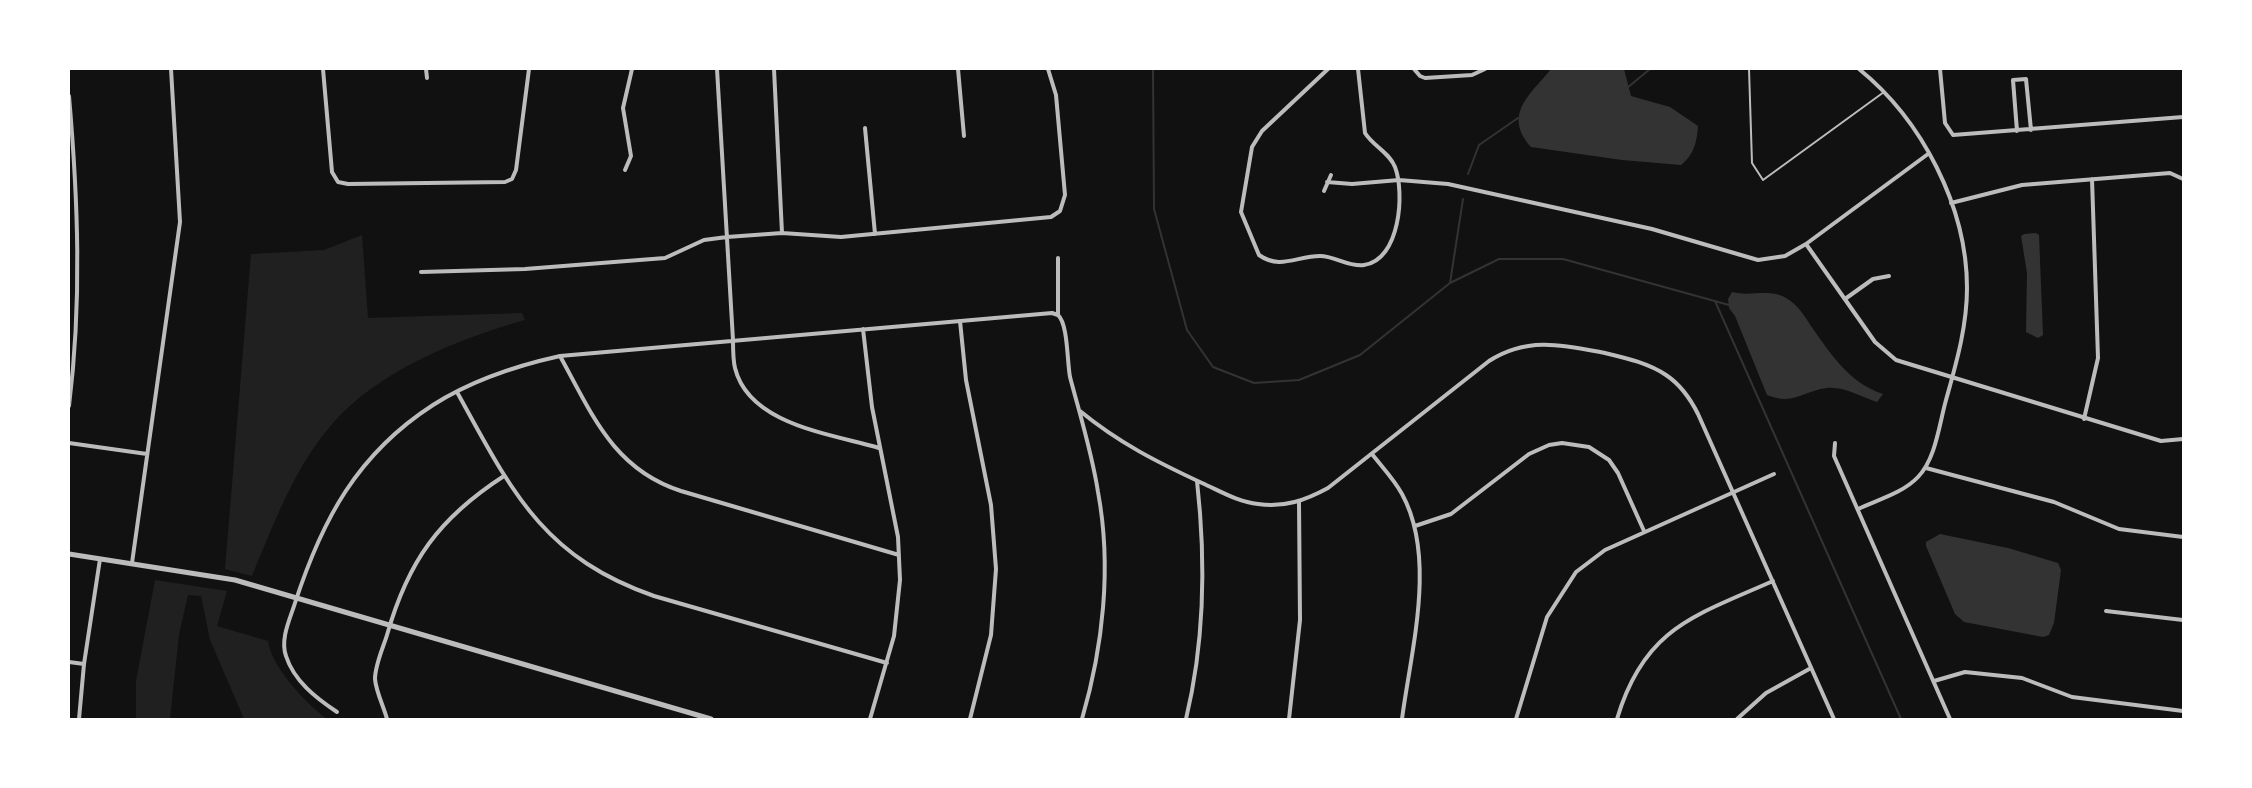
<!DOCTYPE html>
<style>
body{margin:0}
#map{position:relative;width:2252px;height:788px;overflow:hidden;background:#111;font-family:"Source Sans 3",sans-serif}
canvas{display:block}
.frame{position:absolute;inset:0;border:70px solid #fff;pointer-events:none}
</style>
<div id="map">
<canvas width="2252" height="788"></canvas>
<div class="frame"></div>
</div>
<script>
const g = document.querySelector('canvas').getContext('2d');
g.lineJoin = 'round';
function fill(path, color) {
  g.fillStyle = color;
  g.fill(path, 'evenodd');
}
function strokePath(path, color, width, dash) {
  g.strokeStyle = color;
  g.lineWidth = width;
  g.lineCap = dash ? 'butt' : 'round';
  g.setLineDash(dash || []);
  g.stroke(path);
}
fill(new Path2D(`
 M 362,235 L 368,318 L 522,313 L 525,320 C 460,338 378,371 333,423 C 295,466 274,523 252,576 L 225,569 L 251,254 L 324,250 Z
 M 155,580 L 227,591 L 217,626 L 268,641 C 271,666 306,704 327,719 L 244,719 L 210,640 L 201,596 L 188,595 L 179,635 L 170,719 L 136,719 L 136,681 Z`), '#202020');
fill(new Path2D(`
 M 1551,69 L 1624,69 L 1631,96 L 1670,107 L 1698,126 C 1697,141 1694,155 1681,165 L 1622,160 L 1531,147 C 1502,114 1531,94 1551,69 Z
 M 2036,233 L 2039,235 L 2043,335 L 2038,338 L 2026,332 L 2027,273 L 2021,236 L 2024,234 Z
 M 1732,292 C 1751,297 1769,288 1786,298 C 1798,305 1804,315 1811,326 C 1831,354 1849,383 1883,394 L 1877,402 C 1861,397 1844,386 1827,388 C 1802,391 1794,406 1767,395 L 1735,316 L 1729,308 L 1728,299 Z
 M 1940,534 L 2008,548 L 2058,563 L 2061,570 L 2054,623 L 2049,635 L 2043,637 L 1964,622 L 1955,614 L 1926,546 L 1926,542 Z`), '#333');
strokePath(new Path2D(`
 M 1153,69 L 1154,209 L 1187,330 L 1213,367 L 1254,383 L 1299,380 L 1360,355 L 1450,283 L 1463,199
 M 1627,88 L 1650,69
 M 1468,174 L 1479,145 L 1518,118
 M 1450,283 L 1499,259 L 1563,259 L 1729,305
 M 1715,301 L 1901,719`), '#333', 2);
strokePath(new Path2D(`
 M 1749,69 L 1752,163 L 1763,180 L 1884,92`), '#bcbcbc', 2);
strokePath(new Path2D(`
 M 323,69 L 332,172 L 338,182 L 348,184 L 505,182 L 512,179 L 516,170 L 529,69
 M 426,69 L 427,78
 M 717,69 L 733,340 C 733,349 733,360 735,368 C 749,425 832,434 879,448
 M 774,69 L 782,233
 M 958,69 L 964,136
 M 1328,69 L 1262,131 L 1252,147 L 1241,212 L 1259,255 C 1280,270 1297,256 1320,256 C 1335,256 1348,267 1364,265 C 1400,260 1405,193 1395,167 C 1389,152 1373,146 1365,133 L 1358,69
 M 1414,69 L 1420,76 L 1425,78 L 1472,75 L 1485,69
 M 1940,69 L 1945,123 L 1953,135 L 2183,117
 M 69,96 C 78,200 82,302 69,406
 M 865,128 L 875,234
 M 2017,131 L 2013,80 L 2026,79 L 2031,130
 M 625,170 L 631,156 L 623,108 L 632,69
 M 1327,182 L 1352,184 L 1399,180 L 1448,184 L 1652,229 L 1758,260 L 1785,256 L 1806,244 L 1928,154
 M 1324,191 L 1331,175
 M 1951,203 L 2022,185 L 2170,173 L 2183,179
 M 1806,244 L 1875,342 L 1896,360 L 2161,441 L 2183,439
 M 421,272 L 525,269 L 665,258 L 704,240 L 727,237 L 782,233 L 841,237 L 1051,217 L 1060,211 L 1065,195 L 1056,95 L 1048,69
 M 1845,299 L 1873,279 L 1889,276
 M 1058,315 C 1068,324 1067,361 1070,377 C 1080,415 1092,453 1098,492 C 1112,567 1103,647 1082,719
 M 1058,315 L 1058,258
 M 960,321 L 966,380 L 991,505 L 996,569 L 991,635 L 970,719
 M 863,329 L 872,407 L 898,537 L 900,580 L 894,636 L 870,719
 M 560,356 C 592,414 613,469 681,491 L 899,555
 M 457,392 C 511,490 542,557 654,596 L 887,663
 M 1080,411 C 1119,443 1157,462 1202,483 C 1220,491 1238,502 1258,504 C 1284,508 1306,500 1328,488 L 1489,361 C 1527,336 1564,345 1605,353 C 1626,358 1648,363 1666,375 C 1681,385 1690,398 1698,414 L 1834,719
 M 2084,419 L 2098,358 L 2092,179
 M 69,443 L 147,454
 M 1835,443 L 1834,456 L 1950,719
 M 1372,454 C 1382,467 1394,479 1402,494 C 1437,558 1411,650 1402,719
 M 1926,468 L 2054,502 L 2119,529 L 2183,537
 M 1858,509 C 1877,500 1903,493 1918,477 C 1936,458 1939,425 1946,400 C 1956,364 1967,327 1967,288 C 1967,207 1922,120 1859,69
 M 1415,526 L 1451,514 L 1529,454 L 1549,445 L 1562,443 L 1589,447 L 1609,460 L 1618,473 L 1644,531
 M 132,563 L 180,222 L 171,69
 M 2106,611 L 2183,620
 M 69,662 L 84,664
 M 1934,681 L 1965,672 L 2022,678 L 2072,697 L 2183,711
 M 337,712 C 316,698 294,681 286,656 C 280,639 290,619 295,603 C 322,520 357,454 433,405 C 472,380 515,366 560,356 L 1052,313 L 1058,315
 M 79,719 L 84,664 L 100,559
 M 387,719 C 384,707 376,692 375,679 C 375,665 383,648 387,635 C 408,561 439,518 504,476
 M 1186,719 C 1205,640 1206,561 1197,481
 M 1289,719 L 1300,620 L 1299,502
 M 1516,719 L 1547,617 L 1576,572 L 1605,550 L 1774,474
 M 1617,719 C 1644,628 1694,616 1773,581
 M 1737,719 L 1766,693 L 1811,668`), '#bcbcbc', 4);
strokePath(new Path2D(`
 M 69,554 L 235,580 L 711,719`), '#bcbcbc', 5);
</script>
